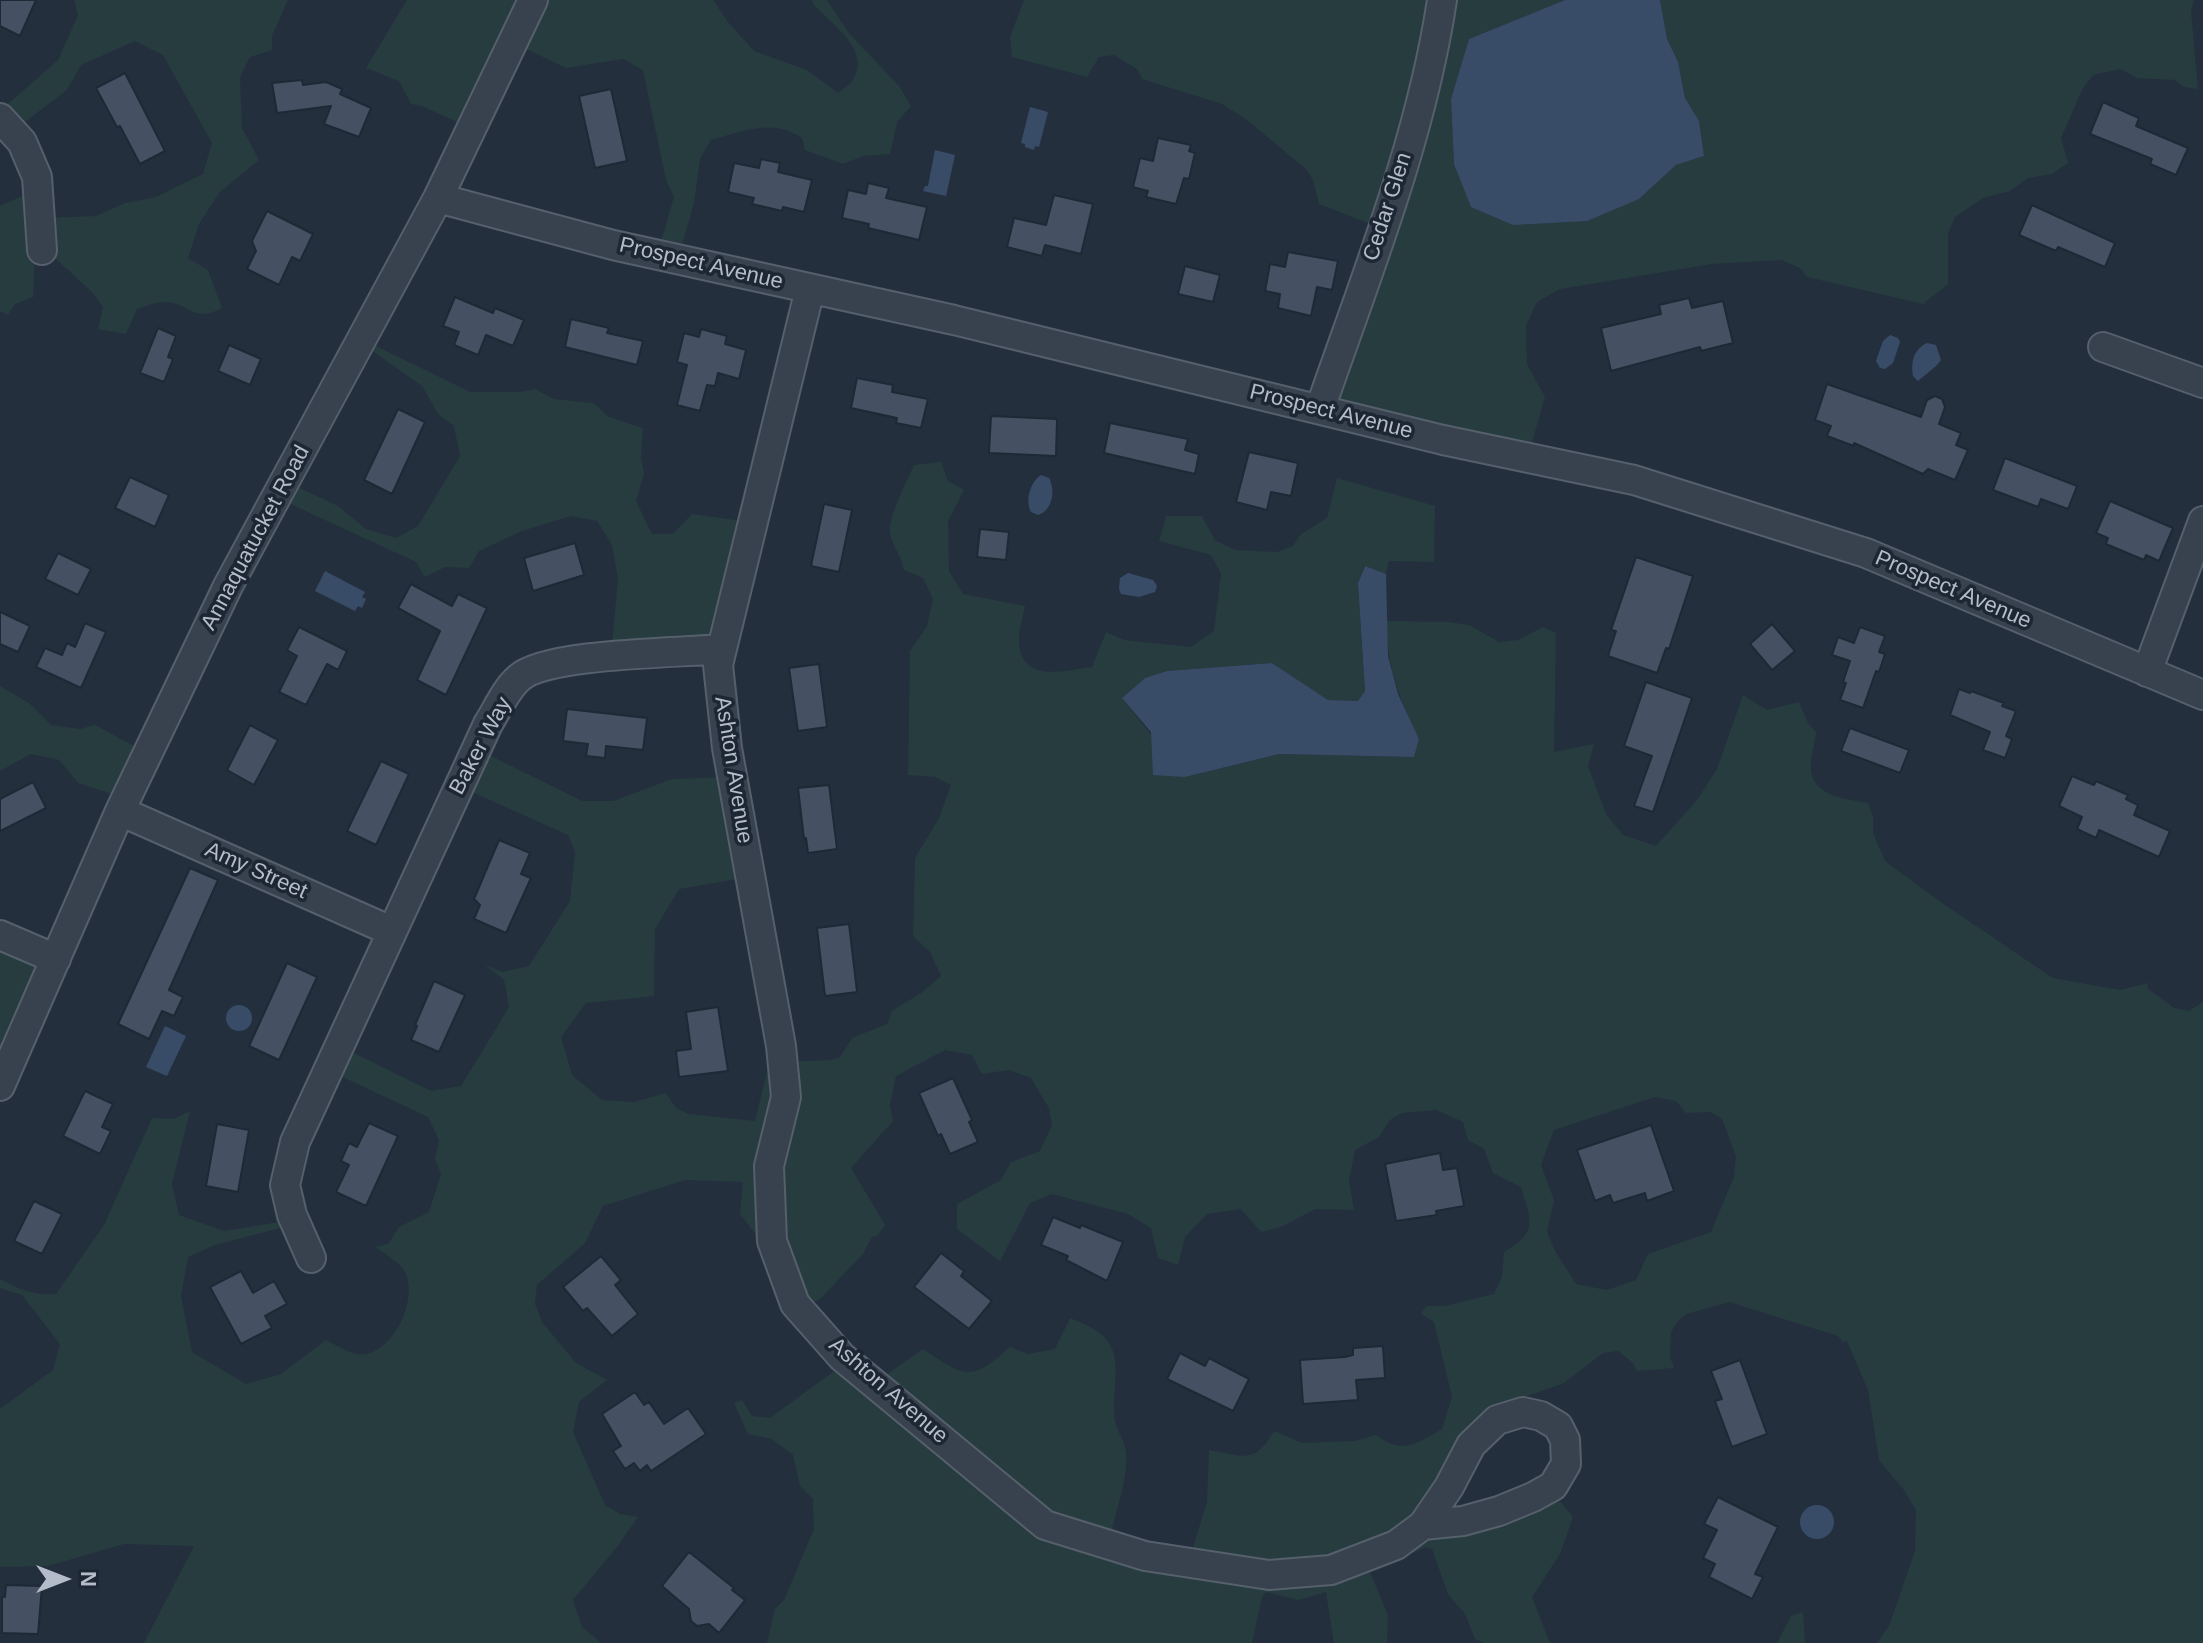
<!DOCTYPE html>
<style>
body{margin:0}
#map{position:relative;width:2203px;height:1643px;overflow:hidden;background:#242f3e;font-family:Helvetica,sans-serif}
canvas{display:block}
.north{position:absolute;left:24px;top:1539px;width:80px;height:80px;-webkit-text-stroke:6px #1d2633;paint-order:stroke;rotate:90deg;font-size:22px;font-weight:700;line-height:32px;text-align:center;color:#b4bcc9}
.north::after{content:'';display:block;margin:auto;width:28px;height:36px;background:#b4bcc9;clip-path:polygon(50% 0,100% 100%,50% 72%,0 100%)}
</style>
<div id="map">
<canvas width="2203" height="1643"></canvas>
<div class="north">N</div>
</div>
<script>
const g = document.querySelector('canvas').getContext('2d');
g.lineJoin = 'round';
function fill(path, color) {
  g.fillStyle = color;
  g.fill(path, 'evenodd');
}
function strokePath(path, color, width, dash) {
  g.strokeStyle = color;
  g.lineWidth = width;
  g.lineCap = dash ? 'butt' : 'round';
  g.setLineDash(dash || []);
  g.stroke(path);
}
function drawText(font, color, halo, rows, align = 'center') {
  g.font = font + ' Helvetica,sans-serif';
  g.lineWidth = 7;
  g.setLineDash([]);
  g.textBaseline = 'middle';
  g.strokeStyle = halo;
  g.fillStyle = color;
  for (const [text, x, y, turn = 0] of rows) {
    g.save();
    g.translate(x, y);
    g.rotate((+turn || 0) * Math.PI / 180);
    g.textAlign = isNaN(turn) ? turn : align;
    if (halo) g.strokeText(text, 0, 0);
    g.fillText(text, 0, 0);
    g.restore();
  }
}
fill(new Path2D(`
 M 74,0 L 288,0 L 272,36 L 272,50 L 250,57 L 240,77 L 242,128 L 259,160 L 219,193 L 199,224 L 188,258 L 208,270 L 222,308 C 193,324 189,302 164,302 C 155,302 145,307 137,309 L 126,334 L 98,329 L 103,307 L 92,292 L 44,248 L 35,252 L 33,297 L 15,304 L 8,315 L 0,311 L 0,206 L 38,189 L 43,218 L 96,216 L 125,203 L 156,197 L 203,174 L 212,143 L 163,55 L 135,41 L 81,65 L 67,90 L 17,128 L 1,110 L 58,60 L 78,15 Z
 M 407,0 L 713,0 L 728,22 L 754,51 L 807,70 L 838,93 C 842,89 850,85 853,80 C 872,51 832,24 814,5 L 812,0 L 827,0 L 848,32 L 899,86 L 911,106 L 897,122 L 890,154 L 863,156 L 843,164 L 805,150 L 802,138 C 773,118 743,131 711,140 L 700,159 L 694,203 L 680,252 L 658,252 L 674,197 L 666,180 L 643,70 L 623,59 L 566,68 L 516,44 L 468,127 L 422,106 L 411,104 L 399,81 L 366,68 Z
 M 1024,0 L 1565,0 L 1469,39 L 1451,99 L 1454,164 L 1514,223 L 1639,199 L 1676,165 L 1704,156 L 1699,121 L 1685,98 L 1678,62 L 1667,39 L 1660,0 L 2194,0 L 2191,12 L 2198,89 L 2184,87 L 2175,80 L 2137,78 L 2120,69 L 2093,75 L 2083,88 L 2061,138 L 2068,163 L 2052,174 L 2028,178 L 2010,191 L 1983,198 L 1955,217 L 1948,234 L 1948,284 L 1923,304 L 1807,277 L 1800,268 L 1781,260 L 1712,264 L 1560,289 L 1537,302 L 1526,326 L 1527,364 L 1545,397 L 1529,453 L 1332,411 L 1378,227 L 1319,204 L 1313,180 L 1306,169 L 1247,120 L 1222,104 L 1142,79 L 1137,69 L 1114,55 L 1099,57 L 1087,77 L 1012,57 L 1010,37 Z
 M 364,340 L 470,392 L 520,392 L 535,389 L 554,399 L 593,403 L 609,417 L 643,428 L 641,457 L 644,474 L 636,501 L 652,534 L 673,534 L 692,514 L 750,522 L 722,648 L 611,655 L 618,579 L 612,545 L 597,521 L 571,516 L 522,531 L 479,551 L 469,568 L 445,567 L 425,577 L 416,562 L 286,502 L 287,482 L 338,506 L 366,529 L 396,538 L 418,526 L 460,456 L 454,426 L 438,414 L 422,386 L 364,345 Z
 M 941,462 L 948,481 L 964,490 L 948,521 L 949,571 L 963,594 L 1025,606 C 1023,617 1018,632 1019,644 C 1023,684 1066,670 1092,667 L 1106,632 L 1124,640 L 1191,647 L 1214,631 L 1221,574 L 1211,555 L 1159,541 L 1166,516 L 1202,516 L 1215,540 L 1235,550 L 1277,552 L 1293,546 L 1301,534 L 1327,518 L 1337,478 L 1435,506 L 1434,562 L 1389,561 L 1386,574 L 1364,566 L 1358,583 L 1365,692 L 1358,701 L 1328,700 L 1272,663 L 1167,671 L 1145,678 L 1122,698 L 1185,777 L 1279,754 L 1414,757 L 1419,739 C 1398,695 1388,669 1386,621 L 1448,622 L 1469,625 L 1499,642 L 1518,640 L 1543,627 L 1556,633 L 1554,752 L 1594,744 L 1588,766 L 1606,814 L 1623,835 L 1656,846 L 1697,800 L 1717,769 L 1743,695 L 1767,710 L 1799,702 L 1808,723 L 1816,732 C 1815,743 1810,758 1811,770 C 1813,797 1848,799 1868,803 L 1873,816 L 1873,833 L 1885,861 L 1942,903 L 2053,978 L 2120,990 L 2148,983 L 2147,988 L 2174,1008 L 2189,1011 L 2203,1002 L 2203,1643 L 1877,1643 L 1889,1626 L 1915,1551 L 1916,1510 L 1904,1490 L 1879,1460 L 1868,1390 L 1847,1341 L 1843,1342 L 1838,1336 L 1729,1302 L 1686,1314 L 1678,1321 L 1671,1332 L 1670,1357 L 1674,1368 L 1637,1371 L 1633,1363 L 1618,1351 L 1603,1353 L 1564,1383 L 1508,1403 L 1445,1484 L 1469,1529 L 1532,1502 L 1561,1502 L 1573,1517 L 1560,1554 L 1532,1597 L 1550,1643 L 1484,1643 L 1475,1639 L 1465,1614 L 1448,1594 L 1432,1549 L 1426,1547 L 1370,1572 L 1388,1615 L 1387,1643 L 1334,1643 L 1326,1592 L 1298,1600 L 1266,1592 L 1262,1597 L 1252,1643 L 767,1643 L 775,1609 L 784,1600 L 814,1529 L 813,1499 L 800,1486 L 793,1455 L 772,1439 L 748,1434 L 734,1403 L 742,1400 L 752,1416 L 770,1418 L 845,1363 L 876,1382 L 923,1349 C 966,1378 971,1382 1010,1347 L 1028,1354 L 1055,1349 L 1070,1318 C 1127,1339 1115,1361 1114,1412 C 1113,1427 1125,1439 1126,1453 C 1128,1483 1115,1509 1111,1538 L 1190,1557 L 1207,1502 L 1209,1450 C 1244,1456 1254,1465 1274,1431 L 1302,1443 L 1355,1441 L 1376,1435 C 1403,1455 1416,1444 1442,1429 L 1452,1397 L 1434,1322 L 1421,1314 L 1426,1306 L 1445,1306 L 1494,1294 L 1502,1277 L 1504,1252 C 1539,1232 1531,1221 1521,1187 L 1493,1173 L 1484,1149 L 1468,1140 L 1463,1122 L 1436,1110 L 1402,1113 L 1390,1120 L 1379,1137 L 1355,1150 L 1349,1181 L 1354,1210 L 1315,1209 L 1281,1227 L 1261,1232 L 1241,1209 L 1207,1214 L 1185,1237 L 1178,1265 L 1158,1258 L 1151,1228 L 1128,1214 L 1052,1194 L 1030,1203 L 1000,1261 L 957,1229 L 957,1204 L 1001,1180 L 1011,1162 L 1040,1151 L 1052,1125 L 1049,1108 L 1031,1078 L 1009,1070 L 982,1074 L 972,1055 L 945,1050 L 896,1076 L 890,1105 L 893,1121 L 851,1168 L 885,1225 L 877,1236 L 872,1237 L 863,1254 L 819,1300 L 809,1303 L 740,1214 L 743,1182 L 685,1180 L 603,1206 L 585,1243 L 537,1285 L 535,1304 L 542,1322 L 576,1363 L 607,1380 L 579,1402 L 573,1432 L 605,1505 L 620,1514 L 638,1517 L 617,1547 L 573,1600 L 582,1627 L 601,1643 L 144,1643 L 194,1546 L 124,1544 L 48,1566 L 0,1567 L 0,1409 L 53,1370 L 60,1344 L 22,1295 L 0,1288 L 0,1279 C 20,1290 33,1295 56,1294 L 104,1225 L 152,1118 L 174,1119 L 190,1111 L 172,1184 L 179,1215 L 224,1231 L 291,1220 L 296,1224 L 215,1245 L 188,1257 L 181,1296 L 192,1352 L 246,1384 L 281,1374 L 326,1340 C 338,1346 354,1357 367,1354 C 396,1347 418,1298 405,1272 C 400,1263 385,1254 376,1247 L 388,1244 L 399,1227 L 429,1212 L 441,1174 L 435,1159 L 439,1140 L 428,1117 L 332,1072 L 342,1047 L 431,1091 L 461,1086 L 509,1007 L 504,980 L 484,964 L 502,972 L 529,966 L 570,901 L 575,852 L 568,835 L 463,788 L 479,750 L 582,801 L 613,801 L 672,779 L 730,777 L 749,877 L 679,889 L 655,929 L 654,996 L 586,1003 L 561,1037 L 572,1075 L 602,1100 L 634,1102 L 666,1093 L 676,1108 L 689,1114 L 755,1121 L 769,1063 L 831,1060 L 840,1057 L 852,1038 L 887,1024 L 892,1011 L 921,993 L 941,976 L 930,952 L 913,936 L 915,858 L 939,818 L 951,785 L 935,777 L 908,775 L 910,651 L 927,626 L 933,599 L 923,578 L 904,570 C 901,555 892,545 890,533 C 888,517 907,481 914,465 ZM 1655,1097 L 1676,1101 L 1686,1113 L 1710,1112 L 1722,1119 L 1736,1156 L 1734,1177 L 1711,1232 L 1648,1254 L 1636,1280 L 1607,1290 L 1576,1284 L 1555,1251 L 1547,1232 L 1554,1200 L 1541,1165 L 1554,1130 Z
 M 0,686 L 29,703 L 51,725 L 80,729 L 95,725 L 147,753 L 127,799 L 78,783 L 59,760 L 31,754 L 0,771 Z
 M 0,933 L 49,954 L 0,1087 Z
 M 1803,1612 L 1805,1643 L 1777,1643 L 1791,1616 Z`), '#263c3f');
fill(new Path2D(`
 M 1565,0 L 1660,0 L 1667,39 L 1678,62 L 1685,98 L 1699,121 L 1704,156 L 1676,165 L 1639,199 L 1587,221 L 1513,225 L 1471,207 L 1454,164 L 1451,99 L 1469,39 Z
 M 1030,107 L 1048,112 L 1039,147 L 1035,146 L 1034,150 L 1025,147 L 1025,144 L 1021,143 Z
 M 935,150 L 955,155 L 946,196 L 923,191 L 925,186 L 928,186 Z
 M 1890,335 L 1898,338 L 1900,342 L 1893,363 L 1885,369 L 1880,368 L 1876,361 L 1883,341 Z
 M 1927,343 L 1936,345 L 1941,360 L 1936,366 L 1918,381 L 1913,376 C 1911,362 1913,350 1927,343 Z
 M 1041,475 L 1049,478 C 1056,491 1052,511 1038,515 L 1031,512 C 1025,501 1030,482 1041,475 Z
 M 1365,566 L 1386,574 L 1388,656 L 1398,694 L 1419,739 L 1414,757 L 1279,754 L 1185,777 L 1153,775 L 1151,732 L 1122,698 L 1145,678 L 1167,671 L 1272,663 L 1328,700 L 1358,701 L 1365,691 L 1358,583 Z
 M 325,571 L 365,592 L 362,597 L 366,599 L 362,608 L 358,606 L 355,611 L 315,591 Z
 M 1128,573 L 1153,580 L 1157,586 L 1155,592 L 1139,597 L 1121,594 L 1119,589 L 1120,578 Z
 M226 1018a13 13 0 1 1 26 0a13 13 0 1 1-26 0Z
 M 165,1026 L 186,1036 L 167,1076 L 146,1067 Z
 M1800 1522a17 17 0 1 1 34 0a17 17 0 1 1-34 0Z`), '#394c67');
const building = new Path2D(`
 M 0,0 L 36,0 L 20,36 L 0,26 Z
 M 125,73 L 165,151 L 140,164 L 120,126 L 117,127 L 96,88 Z
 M 302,80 L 303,85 L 326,82 L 342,89 L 340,94 L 371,108 L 359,137 L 324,124 L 331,106 L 277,113 L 272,83 Z
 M 611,89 L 627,161 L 595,168 L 579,96 Z
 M 2103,102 L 2139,118 L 2136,126 L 2188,148 L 2176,175 L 2150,164 L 2152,159 L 2090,134 Z
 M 1158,138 L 1191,145 L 1189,151 L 1195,153 L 1189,179 L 1184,178 L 1176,204 L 1146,197 L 1148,191 L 1133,187 L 1140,158 L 1153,161 Z
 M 761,159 L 780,163 L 778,172 L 812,180 L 804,212 L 783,207 L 782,211 L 752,204 L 754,198 L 728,192 L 734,163 L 759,168 Z
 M 868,183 L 889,188 L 886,198 L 927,207 L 919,240 L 868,228 L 869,224 L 842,218 L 848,190 L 866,194 Z
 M 1054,195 L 1093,204 L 1081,254 L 1045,245 L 1042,256 L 1007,247 L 1014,218 L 1046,225 Z
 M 2032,205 L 2115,243 L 2105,267 L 2058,247 L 2056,251 L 2019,235 Z
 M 267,211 L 313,234 L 300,261 L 292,257 L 279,285 L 247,269 L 256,251 L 252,241 Z
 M 1288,252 L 1338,261 L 1332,290 L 1317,287 L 1311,316 L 1278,308 L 1280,294 L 1265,291 L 1270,264 L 1285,267 Z
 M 1185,266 L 1220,275 L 1213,302 L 1178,294 Z
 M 455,297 L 493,313 L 495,308 L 524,320 L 513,346 L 486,335 L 478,355 L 454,345 L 459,332 L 443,326 Z
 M 1689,298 L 1692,308 L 1723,301 L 1733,343 L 1701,351 L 1700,347 L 1611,371 L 1601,328 L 1661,314 L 1659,305 Z
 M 571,319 L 609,328 L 607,333 L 643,341 L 637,365 L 565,347 Z
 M 158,328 L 176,336 L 168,357 L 173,359 L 164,382 L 140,373 Z
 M 701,329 L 727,336 L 725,344 L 746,350 L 739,379 L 718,373 L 715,386 L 707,385 L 700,411 L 677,405 L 687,365 L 677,362 L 684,333 L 699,337 Z
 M 229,345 L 261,359 L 250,385 L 218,371 Z
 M 857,378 L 893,385 L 892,392 L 928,399 L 921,428 L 896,423 L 897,418 L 851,408 Z
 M 1827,384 L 1921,417 L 1927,400 L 1935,396 L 1942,399 L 1945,407 L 1939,424 L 1961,433 L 1956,445 L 1968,450 L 1955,480 L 1928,469 L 1923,474 L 1854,443 L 1854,446 L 1827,436 L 1831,426 L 1815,420 Z
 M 398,409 L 425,422 L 392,494 L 364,480 Z
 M 991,416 L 1057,419 L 1056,456 L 989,453 Z
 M 1110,423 L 1188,439 L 1185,450 L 1199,454 L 1195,474 L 1104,453 Z
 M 1249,452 L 1298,463 L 1291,496 L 1271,492 L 1267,510 L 1236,502 Z
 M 2005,458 L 2077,486 L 2068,509 L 2041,499 L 2038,507 L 1993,490 Z
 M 130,477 L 169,495 L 155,527 L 115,508 Z
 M 2110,501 L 2173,528 L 2159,561 L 2146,555 L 2144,560 L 2106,544 L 2108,538 L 2096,533 Z
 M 824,504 L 852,510 L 839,572 L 811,566 Z
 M 980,529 L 1009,532 L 1006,560 L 977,557 Z
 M 575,543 L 584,575 L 533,591 L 524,558 Z
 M 58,553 L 91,569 L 78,595 L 45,579 Z
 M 1636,557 L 1693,576 L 1669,649 L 1666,648 L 1657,673 L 1608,656 L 1616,631 L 1611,630 Z
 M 411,584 L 452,606 L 458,594 L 487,608 L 446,695 L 417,680 L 440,631 L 398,608 Z
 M 0,612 L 30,626 L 18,652 L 0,644 Z
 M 85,623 L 106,632 L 81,688 L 36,667 L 45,648 L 62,655 L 67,643 L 75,647 Z
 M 1772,624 L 1795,651 L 1772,670 L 1750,644 Z
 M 299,627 L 347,651 L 338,670 L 327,664 L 306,705 L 279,692 L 297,656 L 287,650 Z
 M 1860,627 L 1885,636 L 1879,652 L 1885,654 L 1879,672 L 1876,671 L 1863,708 L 1840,700 L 1846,683 L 1843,682 L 1850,661 L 1832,655 L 1838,637 L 1854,643 Z
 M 819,664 L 827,727 L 798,731 L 789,668 Z
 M 1646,682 L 1692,698 L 1653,812 L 1634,806 L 1652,756 L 1624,746 Z
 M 1959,689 L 1970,693 L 1971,691 L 2004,703 L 2002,706 L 2016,711 L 2006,736 L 2012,739 L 2005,758 L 1983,750 L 1990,732 L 1950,715 Z
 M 567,709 L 647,718 L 643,750 L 606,746 L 605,758 L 586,756 L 588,744 L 563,741 Z
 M 250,725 L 278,740 L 254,785 L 227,770 Z
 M 1850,728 L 1909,750 L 1900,773 L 1841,751 Z
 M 381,761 L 409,774 L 376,845 L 347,831 Z
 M 2072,776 L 2094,785 L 2096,781 L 2128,795 L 2126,799 L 2138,805 L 2134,815 L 2170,831 L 2159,857 L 2099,830 L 2096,838 L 2077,829 L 2082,817 L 2059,806 Z
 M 33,782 L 46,808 L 0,831 L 0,799 Z
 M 829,785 L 837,849 L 808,853 L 806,838 L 804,839 L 798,788 Z
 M 499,840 L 530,853 L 521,874 L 531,878 L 506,933 L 474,919 L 480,905 L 474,899 Z
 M 190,868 L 218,880 L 169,990 L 183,997 L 174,1016 L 162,1011 L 149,1039 L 118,1024 Z
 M 849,924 L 857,992 L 825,996 L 817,928 Z
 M 287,963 L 317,977 L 279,1060 L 249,1046 Z
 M 434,981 L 465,995 L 439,1052 L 411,1040 L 417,1026 L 415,1025 Z
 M 718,1007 L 728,1071 L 679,1077 L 676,1051 L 691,1049 L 686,1012 Z
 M 953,1078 L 972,1120 L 969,1122 L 978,1142 L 950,1154 L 941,1134 L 938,1136 L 919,1093 Z
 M 85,1091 L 113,1104 L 102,1127 L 111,1131 L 100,1154 L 63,1136 Z
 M 369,1123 L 398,1136 L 366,1206 L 336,1192 L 349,1165 L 341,1161 L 349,1143 L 357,1147 Z
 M 217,1124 L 249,1130 L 238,1192 L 206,1186 Z
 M 1651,1125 L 1674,1191 L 1647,1201 L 1645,1193 L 1613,1203 L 1610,1195 L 1595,1201 L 1577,1150 Z
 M 1440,1153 L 1443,1170 L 1457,1168 L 1464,1206 L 1436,1211 L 1437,1215 L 1396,1221 L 1385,1164 Z
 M 34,1201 L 62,1214 L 42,1254 L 14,1241 Z
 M 1053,1217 L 1080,1228 L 1081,1225 L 1123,1242 L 1107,1281 L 1066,1260 L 1068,1256 L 1041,1245 Z
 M 941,1253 L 964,1271 L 961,1276 L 992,1301 L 969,1329 L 914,1287 Z
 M 601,1256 L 621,1280 L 615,1285 L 638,1314 L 612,1336 L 587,1308 L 583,1311 L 563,1287 Z
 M 241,1271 L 253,1293 L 274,1281 L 287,1304 L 265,1316 L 272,1328 L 241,1344 L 210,1287 Z
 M 1383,1346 L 1385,1378 L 1356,1380 L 1358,1400 L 1303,1404 L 1300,1360 L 1345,1357 L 1353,1355 L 1353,1348 Z
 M 1180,1353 L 1205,1366 L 1209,1358 L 1249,1379 L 1233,1411 L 1167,1379 Z
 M 1740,1360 L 1767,1434 L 1732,1447 L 1715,1401 L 1722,1399 L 1711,1371 Z
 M 635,1392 L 644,1405 L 649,1402 L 664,1424 L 688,1408 L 706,1434 L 651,1471 L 647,1465 L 640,1471 L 634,1463 L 625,1469 L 613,1451 L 621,1446 L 602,1414 Z
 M 1718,1497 L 1778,1527 L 1755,1574 L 1763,1577 L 1752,1599 L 1709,1577 L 1715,1564 L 1703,1558 L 1717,1530 L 1704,1524 Z
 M 689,1552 L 734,1588 L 732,1590 L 745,1600 L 719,1633 L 709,1624 L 697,1626 L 691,1621 L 689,1609 L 662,1586 Z
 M 6,1585 L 42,1586 L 38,1634 L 2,1633 L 2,1597 L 5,1597 Z`);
fill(building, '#455162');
strokePath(building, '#1f2835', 2);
const minor = new Path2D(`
 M 0,118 L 22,142 L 37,177 L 42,250
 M 438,198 L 613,245 L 954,320 L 1443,440 L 1634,480 L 1866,553 L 2203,695
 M 810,289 L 718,665 L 727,748 L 781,1046 L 786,1097 L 769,1166 L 772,1241 L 795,1304 L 842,1357 L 1045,1525 L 1145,1556 L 1269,1575 L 1331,1570 L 1396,1545 L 1423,1525 L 1449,1487 L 1471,1445 L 1497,1420 L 1523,1412 L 1541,1416 L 1558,1426 L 1565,1440 L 1566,1464 L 1553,1486 L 1533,1497 L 1499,1511 L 1463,1521 L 1423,1525
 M 2103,347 L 2203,383
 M 1320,409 C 1366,276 1421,140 1442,0
 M 2147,672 L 2203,521
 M 120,811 L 391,931
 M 0,935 L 56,959
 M 0,1086 L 120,811 L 228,586 L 438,198 L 533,0
 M 311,1258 L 292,1215 L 285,1185 L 295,1142 L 488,724 C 497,710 506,689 519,678 C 546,653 680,653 721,649`);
strokePath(minor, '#565f6c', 32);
strokePath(minor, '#38414e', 28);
drawText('22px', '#b4bcc9', '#1d2633', [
 ["Cedar Glen",1388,207,-72],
 ["Prospect Avenue",701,264,13],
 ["Prospect Avenue",1331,412,14],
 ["Annaquatucket Road",256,538,-62],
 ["Prospect Avenue",1953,590,23],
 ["Baker Way",481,746,-62],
 ["Ashton Avenue",733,770,81],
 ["Amy Street",256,871,24],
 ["Ashton Avenue",888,1391,41]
]);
</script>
